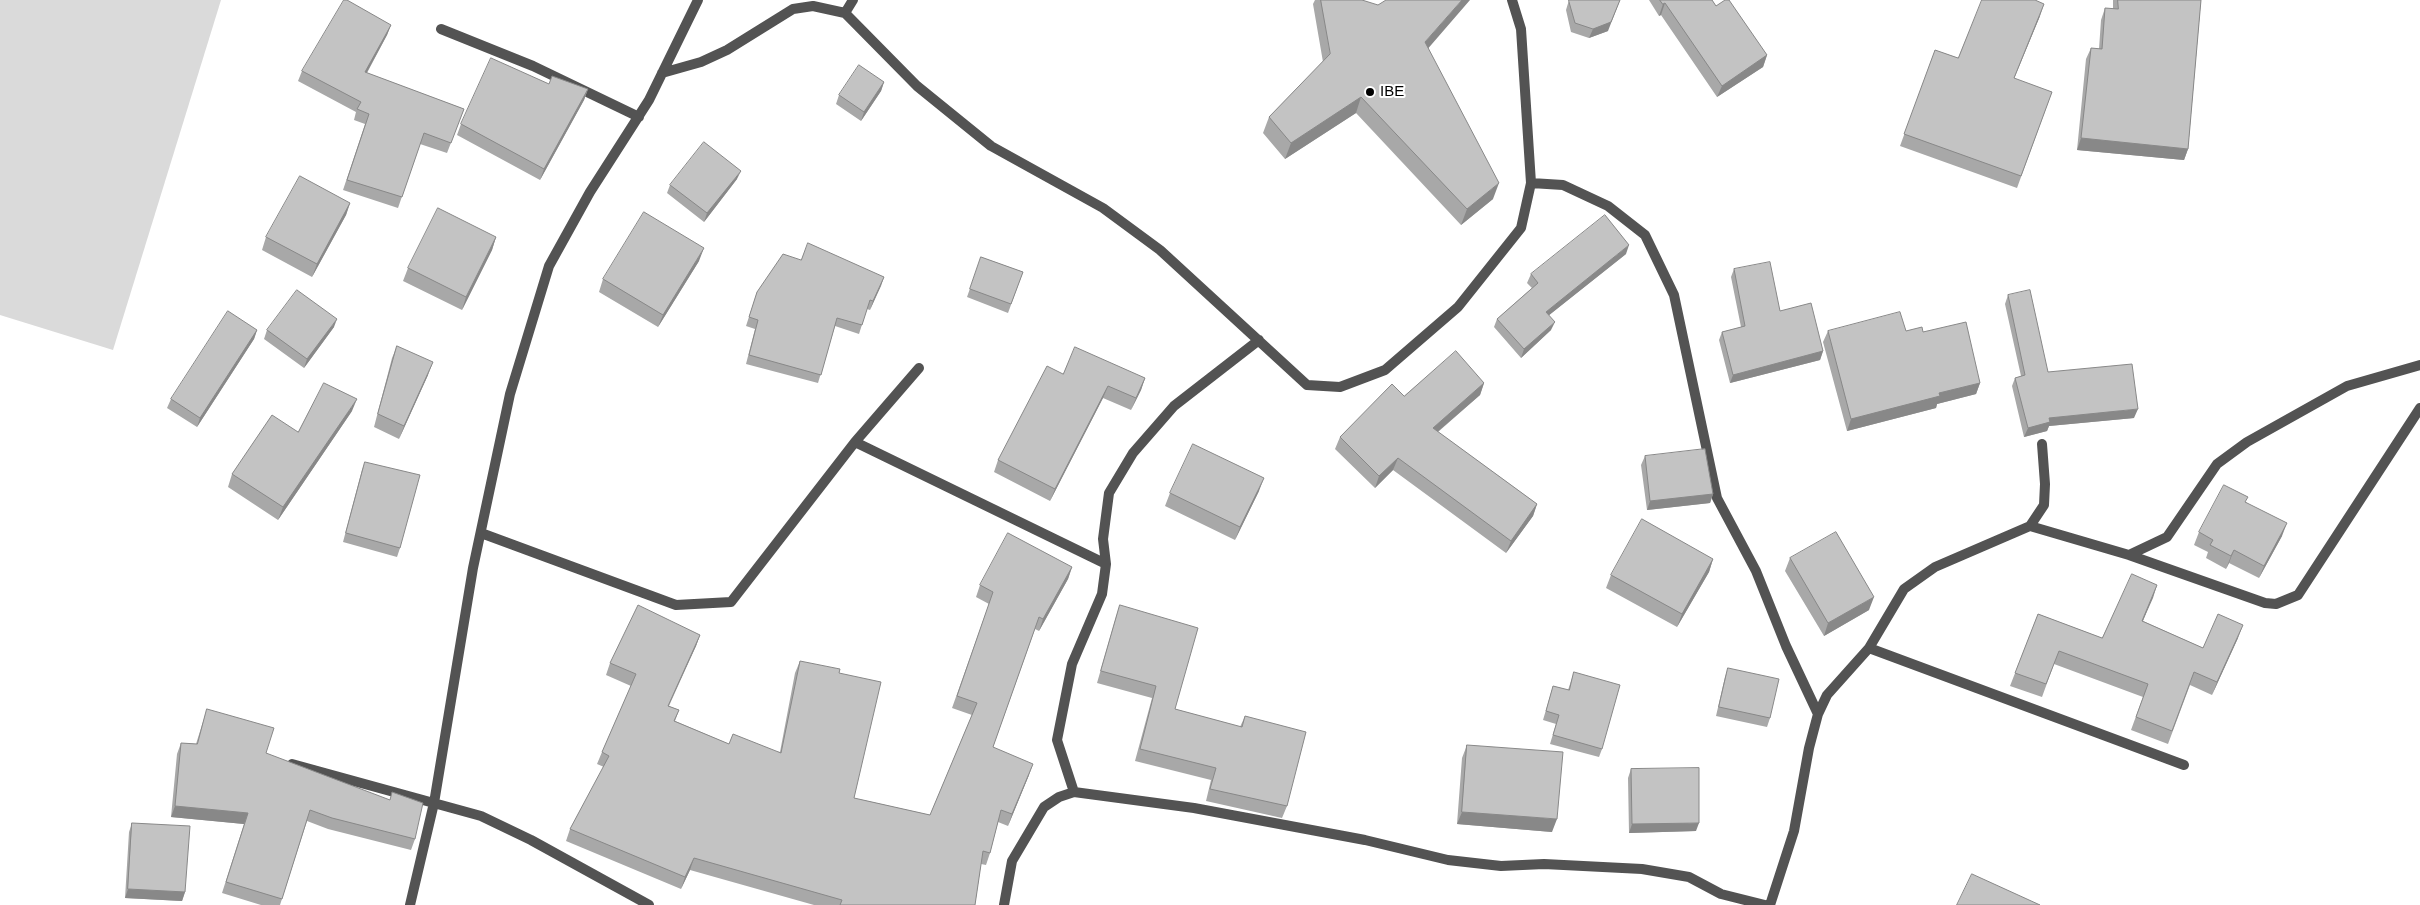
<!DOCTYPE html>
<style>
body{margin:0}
canvas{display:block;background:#fff}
</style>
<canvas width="2420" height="905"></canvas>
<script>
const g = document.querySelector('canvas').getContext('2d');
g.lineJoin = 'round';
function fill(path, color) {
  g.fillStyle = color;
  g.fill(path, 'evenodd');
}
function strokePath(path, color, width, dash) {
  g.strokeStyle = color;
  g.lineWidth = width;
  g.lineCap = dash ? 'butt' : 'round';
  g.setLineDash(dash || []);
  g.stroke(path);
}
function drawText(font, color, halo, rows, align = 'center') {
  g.font = font + ' Helvetica,sans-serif';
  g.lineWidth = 4;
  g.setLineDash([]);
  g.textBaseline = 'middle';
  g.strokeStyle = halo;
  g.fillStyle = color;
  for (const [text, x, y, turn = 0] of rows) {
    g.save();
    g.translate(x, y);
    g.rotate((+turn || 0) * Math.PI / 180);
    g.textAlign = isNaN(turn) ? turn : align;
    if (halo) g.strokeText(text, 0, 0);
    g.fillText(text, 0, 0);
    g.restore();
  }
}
fill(new Path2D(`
 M 0,0 L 221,0 L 113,350 L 0,315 Z`), '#dadada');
strokePath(new Path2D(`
 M 845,13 L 853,0
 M 441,29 L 533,66 L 639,117
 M 662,73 L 701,62 L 727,50 L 793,9 L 813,6 L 845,13 L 917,86 L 991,146 L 1103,208 L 1160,250 L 1307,385 L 1340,387 L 1385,370 L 1458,307 L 1521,228 L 1531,183 L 1521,29 L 1512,0
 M 1531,183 L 1563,185 L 1608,206 L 1645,235 L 1674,295 L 1717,498 L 1756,571 L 1786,646 L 1818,714
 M 855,442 L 1106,564
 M 2030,526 L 2129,555 L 2265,603 L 2276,604 L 2298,595 L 2420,408
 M 481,533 L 676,605 L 731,602 L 855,442 L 919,368
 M 2129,555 L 2167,537 L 2217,464 L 2247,442 L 2347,386 L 2420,365
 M 1869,648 L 2184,765
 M 292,764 L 481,816 L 531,840 L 649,905
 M 1074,792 L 1057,740 L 1072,664 L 1102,594 L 1106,564 L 1103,539 L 1109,493 L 1133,453 L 1174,406 L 1259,340
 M 410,905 L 434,803 L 473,568 L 510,394 L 549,266 L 590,192 L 649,100 L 698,0
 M 1004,905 L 1012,861 L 1044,807 L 1059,797 L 1074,792 L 1194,808 L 1365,840 L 1448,860 L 1501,866 L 1544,864 L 1642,869 L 1689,877 L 1721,894 L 1765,905
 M 1770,905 L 1794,831 L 1809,748 L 1818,714 L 1827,695 L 1869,648 L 1904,589 L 1935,567 L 2030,526 L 2044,505 L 2045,484 L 2042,444`), '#535353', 10);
fill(new Path2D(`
 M 1315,0 L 1362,0 L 1428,48 L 1493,199 L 1461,225 L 1356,113 L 1285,159 L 1263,133 L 1269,117 L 1323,62 L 1313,4 Z
 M 1569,0 L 1608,31 L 1589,38 L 1571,32 L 1566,10 Z
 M 1649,0 L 1712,0 L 1716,6 L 1767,55 L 1763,67 L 1717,97 L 1661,15 L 1659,16 Z
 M 2113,0 L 2207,0 L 2201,0 L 2188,149 L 2184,160 L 2077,150 L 2086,59 L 2091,48 L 2099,49 L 2101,20 L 2105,8 L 2113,9 Z
 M 2040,16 L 2014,79 L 2052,92 L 2017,188 L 1900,146 L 1935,50 L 1958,58 Z
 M 391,25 L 387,35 L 367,73 L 464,109 L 447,153 L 420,144 L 398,208 L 343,190 L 365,124 L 354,120 L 356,112 L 298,81 L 302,71 Z
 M 884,82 L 881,91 L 861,121 L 836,104 L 839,95 Z
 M 549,84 L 588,89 L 584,100 L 540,180 L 457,135 L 461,124 Z
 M 737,179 L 704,222 L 667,193 L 670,185 Z
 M 350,203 L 346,215 L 312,277 L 262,250 L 266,237 Z
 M 496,237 L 492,250 L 462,310 L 403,281 L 408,268 Z
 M 1626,254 L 1549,315 L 1551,330 L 1521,358 L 1494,327 L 1497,319 L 1532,288 L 1527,283 L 1531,274 Z
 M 981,257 L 1023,272 L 1008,313 L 967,297 Z
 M 801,260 L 884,277 L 870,310 L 867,309 L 859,334 L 835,326 L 818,383 L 746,364 L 755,329 L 746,326 L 757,292 Z
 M 699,261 L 658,327 L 599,292 L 603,279 Z
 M 1734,269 L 1823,351 L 1820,360 L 1730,383 L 1719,340 L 1722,332 L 1741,327 L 1731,277 Z
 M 2008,295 L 2048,372 L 2134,418 L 2049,426 L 2047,431 L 2024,437 L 2012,386 L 2015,378 L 2021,376 L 2005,304 Z
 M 334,327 L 304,368 L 264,339 L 267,330 Z
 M 257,330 L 254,339 L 197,427 L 167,408 L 171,399 Z
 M 1828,331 L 1923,332 L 1980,383 L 1976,394 L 1937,404 L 1936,408 L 1847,431 L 1823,342 Z
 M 397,346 L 428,375 L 399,439 L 374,427 L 392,358 Z
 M 1063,374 L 1145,378 L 1141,390 L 1131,410 L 1103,398 L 1050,501 L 994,472 L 998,460 Z
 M 1484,383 L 1480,395 L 1438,432 L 1537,504 L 1533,516 L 1506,553 L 1393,470 L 1375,488 L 1335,449 L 1340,437 L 1404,396 Z
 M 352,411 L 278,520 L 228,487 L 232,474 L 298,432 Z
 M 1645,456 L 1713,494 L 1710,503 L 1647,510 L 1641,465 Z
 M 365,462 L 400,548 L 397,557 L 343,542 L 362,470 Z
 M 1259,491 L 1235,540 L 1165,506 L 1170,493 Z
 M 2246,502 L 2282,536 L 2259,578 L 2229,563 L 2226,569 L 2206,558 L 2208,552 L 2194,545 L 2199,532 Z
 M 1790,558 L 1869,610 L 1824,636 L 1785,571 Z
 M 1713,559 L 1709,572 L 1677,627 L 1606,588 L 1611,575 Z
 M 1072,567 L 1068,579 L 1039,631 L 1035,629 L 993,747 L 1029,775 L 1008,826 L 998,822 L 990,853 L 986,865 L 981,864 L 975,905 L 814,905 L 690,870 L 681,889 L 566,841 L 570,829 L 604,767 L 597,764 L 602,752 L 631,686 L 606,675 L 610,663 L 700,635 L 696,646 L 669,706 L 679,710 L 675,721 L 729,744 L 780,752 L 795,673 L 800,661 L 839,673 L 854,798 L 930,815 L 972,715 L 952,708 L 989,604 L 976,597 L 980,585 Z
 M 2157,585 L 2143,621 L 2203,648 L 2238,638 L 2212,695 L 2190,685 L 2168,744 L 2131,730 L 2143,697 L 2054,664 L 2042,697 L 2010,686 L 2038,614 L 2102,638 Z
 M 1120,605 L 1175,709 L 1240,727 L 1245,716 L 1287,806 L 1282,818 L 1206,801 L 1211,780 L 1135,761 L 1152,698 L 1097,683 L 1116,617 Z
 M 1728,668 L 1770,718 L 1767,727 L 1716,716 L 1725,677 Z
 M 1574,672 L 1602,749 L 1599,757 L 1550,744 L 1556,724 L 1543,720 L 1553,686 L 1568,690 Z
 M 207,709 L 266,753 L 415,839 L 411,850 L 328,829 L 307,821 L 280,905 L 261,905 L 222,893 L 244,824 L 171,817 L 177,754 L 181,743 L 196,744 Z
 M 1467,745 L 1552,832 L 1457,824 L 1462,758 Z
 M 1631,769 L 1696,831 L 1629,833 L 1628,778 Z
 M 132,823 L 185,892 L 182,901 L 125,898 L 129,832 Z`), '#a8a8a8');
fill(new Path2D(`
 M 1462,0 L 1470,0 L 1419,59 L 1425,42 Z
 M 1620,0 L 1608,31 L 1589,38 L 1593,29 Z
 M 1665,3 L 1661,15 L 1659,16 L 1663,4 Z
 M 2044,4 L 2040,16 L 2009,90 L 2014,78 Z
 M 391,25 L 387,35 L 361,83 L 365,72 Z
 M 1767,55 L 1763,67 L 1717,97 L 1722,86 Z
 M 884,82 L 881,91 L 861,121 L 864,112 Z
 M 588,89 L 584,100 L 540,180 L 544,169 Z
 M 1361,97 L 1356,113 L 1285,159 L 1291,143 Z
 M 2081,138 L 2188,149 L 2184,160 L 2077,150 Z
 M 741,171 L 737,179 L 704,222 L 707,213 Z
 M 1499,183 L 1493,199 L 1461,225 L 1467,209 Z
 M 350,203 L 346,215 L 312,277 L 317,264 Z
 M 496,237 L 492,250 L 462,310 L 466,297 Z
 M 1629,245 L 1626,254 L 1543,320 L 1546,312 Z
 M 704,248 L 699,261 L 658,327 L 663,315 Z
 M 884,277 L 881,286 L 870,310 L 873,301 Z
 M 337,319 L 334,327 L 304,368 L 307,359 Z
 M 1555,322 L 1551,330 L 1521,358 L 1524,349 Z
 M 257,330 L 254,339 L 197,427 L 200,418 Z
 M 1823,351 L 1820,360 L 1730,383 L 1733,375 Z
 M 433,362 L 428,375 L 399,439 L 404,426 Z
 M 1145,378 L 1141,390 L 1131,410 L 1136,398 Z
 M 1484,383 L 1480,395 L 1428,440 L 1433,428 Z
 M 1980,383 L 1976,394 L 1937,404 L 1936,408 L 1847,431 L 1851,419 L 1939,393 Z
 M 1108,386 L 1103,398 L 1050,501 L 1055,489 Z
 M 357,399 L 352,411 L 278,520 L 283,507 Z
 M 2138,409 L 2134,418 L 2049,426 L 2047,431 L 2024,437 L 2028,428 L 2049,418 Z
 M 1398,458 L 1393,470 L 1375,488 L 1379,476 Z
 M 1264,478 L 1259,491 L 1235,540 L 1240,527 Z
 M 1713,494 L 1710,503 L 1647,510 L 1650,501 Z
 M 1537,504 L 1533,516 L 1506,553 L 1511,541 Z
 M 2287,523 L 2282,536 L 2259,578 L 2264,566 Z
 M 2234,550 L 2229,563 L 2226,569 L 2231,556 Z
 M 1713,559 L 1709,572 L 1677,627 L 1682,614 Z
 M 1072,567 L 1068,579 L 1039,631 L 1043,619 Z
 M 2157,585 L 2153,598 L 2137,634 L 2142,621 Z
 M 1874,597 L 1869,610 L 1824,636 L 1828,623 Z
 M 2243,625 L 2238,638 L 2212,695 L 2217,682 Z
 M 700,635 L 696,646 L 663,717 L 668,706 Z
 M 1033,764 L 1029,775 L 1008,826 L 1012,814 Z
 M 175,806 L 248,813 L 244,824 L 171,817 Z
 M 1462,812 L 1557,819 L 1552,832 L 1457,824 Z
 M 1699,823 L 1696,831 L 1629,833 L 1632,824 Z
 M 694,858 L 690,870 L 681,889 L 685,877 Z
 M 128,889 L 185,892 L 182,901 L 125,898 Z`), '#888');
const building = new Path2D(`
 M 344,0 L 347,0 L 391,25 L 365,72 L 464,109 L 451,143 L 424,133 L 402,197 L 347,180 L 369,114 L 357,109 L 361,102 L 302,71 Z
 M 1321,0 L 1362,0 L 1378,5 L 1386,0 L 1462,0 L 1425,42 L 1499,183 L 1467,209 L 1361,97 L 1291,143 L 1269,117 L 1330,54 Z
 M 1569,0 L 1620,0 L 1611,22 L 1593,29 L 1575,23 L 1569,2 Z
 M 1660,0 L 1712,0 L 1716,6 L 1725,0 L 1729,0 L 1767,55 L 1722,86 L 1665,3 L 1663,4 Z
 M 1982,0 L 2035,0 L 2044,4 L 2014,78 L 2052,92 L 2021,176 L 1904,134 L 1935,50 L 1958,58 Z
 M 2118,0 L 2201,0 L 2188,149 L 2081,138 L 2091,48 L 2102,49 L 2105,8 L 2118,9 Z
 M 491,58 L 549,84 L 552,76 L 588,89 L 544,169 L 461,124 Z
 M 859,65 L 884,82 L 864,112 L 839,95 Z
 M 704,142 L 741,171 L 707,213 L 670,185 Z
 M 300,176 L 350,203 L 317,264 L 266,237 Z
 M 438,208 L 496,237 L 466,297 L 408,268 Z
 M 644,212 L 704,248 L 663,315 L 603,279 Z
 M 1605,215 L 1629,245 L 1546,312 L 1555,322 L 1524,349 L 1497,319 L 1538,283 L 1531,274 Z
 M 808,243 L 884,277 L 873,301 L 870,300 L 862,325 L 837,318 L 821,375 L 749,355 L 758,320 L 749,317 L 757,292 L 783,254 L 801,260 Z
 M 981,257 L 1023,272 L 1011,304 L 970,289 Z
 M 1770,262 L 1780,311 L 1811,303 L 1823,351 L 1733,375 L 1722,332 L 1745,326 L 1734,269 Z
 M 297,290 L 337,319 L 307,359 L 267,330 Z
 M 2030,290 L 2048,372 L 2132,364 L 2138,409 L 2049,418 L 2050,422 L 2028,428 L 2015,378 L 2025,375 L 2008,295 Z
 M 228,311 L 257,330 L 200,418 L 171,399 Z
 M 1900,312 L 1906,331 L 1922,327 L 1923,332 L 1966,322 L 1980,383 L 1939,393 L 1940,396 L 1851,419 L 1828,331 Z
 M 397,346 L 433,362 L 404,426 L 378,414 Z
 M 1075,347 L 1145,378 L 1136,398 L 1108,386 L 1055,489 L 998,460 L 1047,366 L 1063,374 Z
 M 1456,351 L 1484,383 L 1433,428 L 1537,504 L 1511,541 L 1398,458 L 1379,476 L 1340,437 L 1392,384 L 1404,396 Z
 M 324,383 L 357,399 L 283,507 L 232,474 L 272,415 L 298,432 Z
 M 1193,444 L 1264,478 L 1240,527 L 1170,493 Z
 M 1705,449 L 1713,494 L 1650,501 L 1645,456 Z
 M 365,462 L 420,475 L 400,548 L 346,533 Z
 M 2224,485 L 2248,497 L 2245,502 L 2287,523 L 2264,566 L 2234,550 L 2231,556 L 2210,545 L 2213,540 L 2199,532 Z
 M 1642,519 L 1713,559 L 1682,614 L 1611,575 Z
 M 1836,532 L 1874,597 L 1828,623 L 1790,558 Z
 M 1008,533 L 1072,567 L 1043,619 L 1039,617 L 993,747 L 1033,764 L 1012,814 L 1001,810 L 990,853 L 983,851 L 975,905 L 840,905 L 842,900 L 694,858 L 685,877 L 570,829 L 609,756 L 602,752 L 636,674 L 610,663 L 638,605 L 700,635 L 668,706 L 679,710 L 674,721 L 729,744 L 733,734 L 781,753 L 800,661 L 840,669 L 839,673 L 881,682 L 854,798 L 930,815 L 977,703 L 957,696 L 993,592 L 980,585 Z
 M 2132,574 L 2157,585 L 2142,621 L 2203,648 L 2218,614 L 2243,625 L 2217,682 L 2194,672 L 2172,731 L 2136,717 L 2148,684 L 2059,651 L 2046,684 L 2015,673 L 2038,614 L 2102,638 Z
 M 1120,605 L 1198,628 L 1175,709 L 1242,727 L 1245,716 L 1306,732 L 1287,806 L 1210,789 L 1216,768 L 1140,749 L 1156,686 L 1101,671 Z
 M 1728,668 L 1779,679 L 1770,718 L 1719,707 Z
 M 1574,672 L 1620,685 L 1602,749 L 1553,735 L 1559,715 L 1546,711 L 1553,686 L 1569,690 Z
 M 207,709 L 274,728 L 266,753 L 390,800 L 392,792 L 423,803 L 415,839 L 332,818 L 310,810 L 282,899 L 226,882 L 248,813 L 175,806 L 181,743 L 197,744 Z
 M 1467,745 L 1563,752 L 1557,819 L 1462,812 Z
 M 1699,768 L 1699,823 L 1632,824 L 1631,769 Z
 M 132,823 L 190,826 L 185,892 L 128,889 Z
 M 1972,874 L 2040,905 L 1957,905 Z`);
fill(building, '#c3c3c3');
strokePath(building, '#888', 1);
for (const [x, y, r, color] of [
 [1370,92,5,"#000"]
]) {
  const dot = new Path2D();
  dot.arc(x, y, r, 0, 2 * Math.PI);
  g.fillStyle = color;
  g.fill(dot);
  strokePath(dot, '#fff', 2);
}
drawText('15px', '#000', '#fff', [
 ["IBE",1380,92]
], 'left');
</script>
